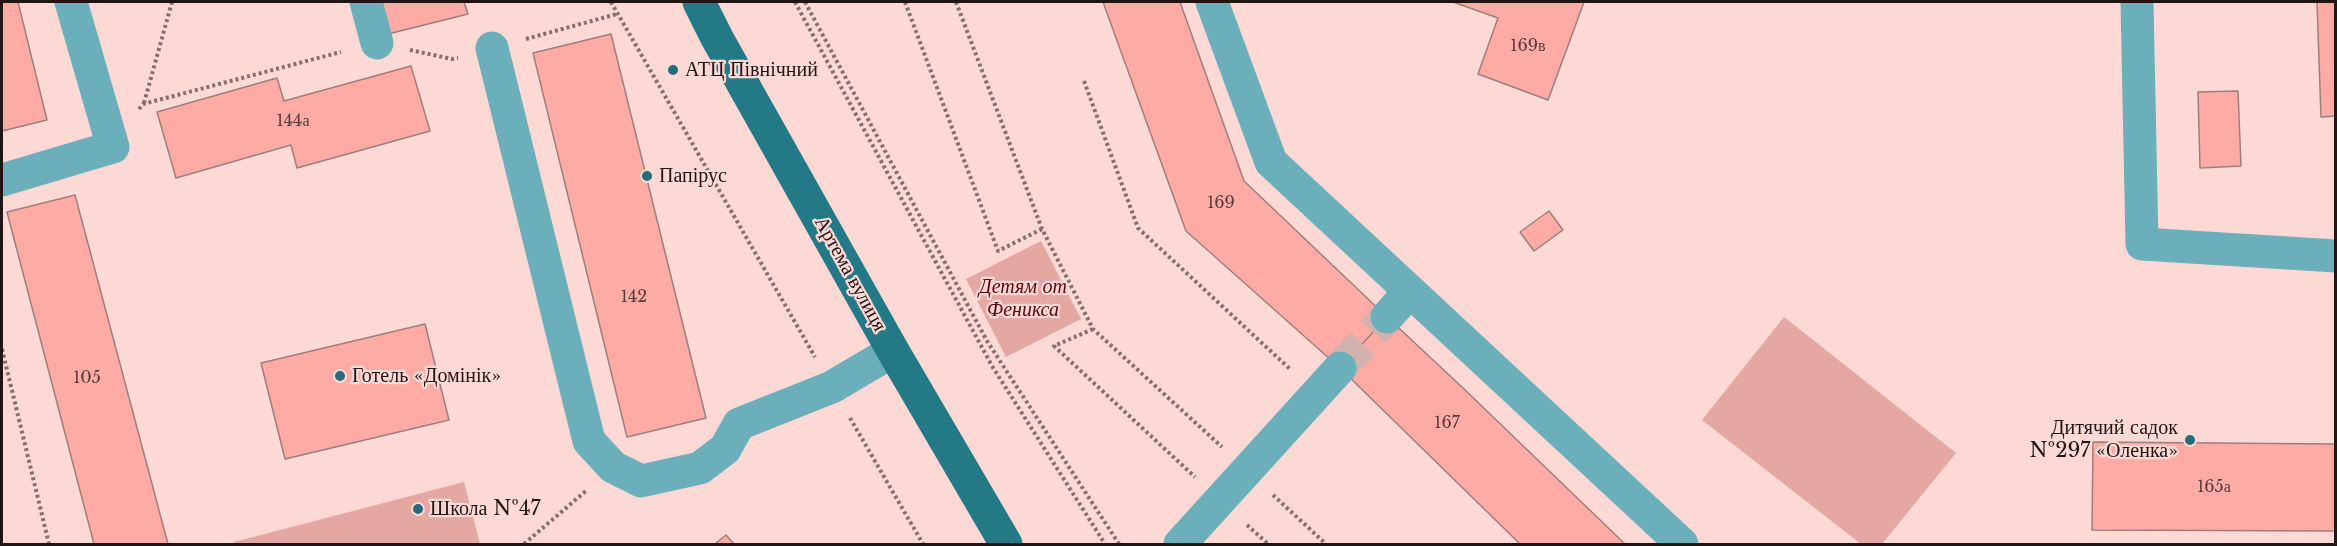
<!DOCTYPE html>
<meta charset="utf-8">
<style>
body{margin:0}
#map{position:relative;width:2337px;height:546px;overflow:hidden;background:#fdd9d6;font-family:"Libre Baskerville",serif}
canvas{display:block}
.frame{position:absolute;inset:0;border:3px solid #211514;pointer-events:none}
</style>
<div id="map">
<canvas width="2337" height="546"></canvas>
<div class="frame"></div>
</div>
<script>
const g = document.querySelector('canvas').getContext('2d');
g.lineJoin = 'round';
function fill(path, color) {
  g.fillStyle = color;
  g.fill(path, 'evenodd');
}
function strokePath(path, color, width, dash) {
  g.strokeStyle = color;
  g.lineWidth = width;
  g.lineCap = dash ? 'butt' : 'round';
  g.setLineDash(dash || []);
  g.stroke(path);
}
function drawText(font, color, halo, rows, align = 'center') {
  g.font = font + ' "Libre Baskerville",serif';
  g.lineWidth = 4.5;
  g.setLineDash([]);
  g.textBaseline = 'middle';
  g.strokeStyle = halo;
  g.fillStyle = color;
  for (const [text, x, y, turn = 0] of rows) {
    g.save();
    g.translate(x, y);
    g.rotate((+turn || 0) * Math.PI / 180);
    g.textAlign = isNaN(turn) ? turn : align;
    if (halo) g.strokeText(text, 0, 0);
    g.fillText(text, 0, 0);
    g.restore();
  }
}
fill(new Path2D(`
 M 1041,241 L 1081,319 L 1006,357 L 966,279 Z
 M 1784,317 L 1956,453 L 1882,544 L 1861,544 L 1702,420 Z
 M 464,482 L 480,544 L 235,544 L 234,542 Z`), '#e4a7a2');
const building = new Path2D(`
 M 2,2 L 18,2 L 47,120 L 2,131 Z
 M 380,2 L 464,2 L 468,14 L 388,34 Z
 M 1103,2 L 1180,2 L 1244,181 L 1387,317 L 1340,368 L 1186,231 Z
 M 1453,2 L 1584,2 L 1548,100 L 1478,74 L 1498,18 Z
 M 2317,2 L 2336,2 L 2336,116 L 2321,117 Z
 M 611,34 L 706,418 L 627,437 L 533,53 Z
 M 411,66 L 430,131 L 297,168 L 291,145 L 176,178 L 157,112 L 277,78 L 284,101 Z
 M 2238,91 L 2241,166 L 2200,168 L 2198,92 Z
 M 75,195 L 168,544 L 94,544 L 7,212 Z
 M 1549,211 L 1563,230 L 1534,251 L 1520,232 Z
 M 1387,317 L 1463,388 L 1625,544 L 1520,544 L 1340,368 Z
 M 425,324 L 449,420 L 285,459 L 261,363 Z
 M 2093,442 L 2336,444 L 2336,531 L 2092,530 Z
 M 726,535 L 734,544 L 715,544 Z`);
fill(building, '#feaba6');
strokePath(building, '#9e7e7b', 1.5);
strokePath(new Path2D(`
 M 1340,368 L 1387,317`), '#d1b2af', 33, [33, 16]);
strokePath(new Path2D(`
 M 611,2 L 815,357
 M 795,2 L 992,366 L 1105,544
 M 805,2 L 987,341 L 1119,544
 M 905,2 L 998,251 L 1042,229
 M 956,2 L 1042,229 L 1093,329 L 1222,447
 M 526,39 L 617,14
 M 410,50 L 452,59 L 458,58
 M 1084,81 L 1138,228 L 1291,370
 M 144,103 L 172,2
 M 139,109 L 143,104 L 341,52
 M 1093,329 L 1054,346 L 1195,477
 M 2,349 L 49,544
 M 850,418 L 923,544
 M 1273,495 L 1326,544
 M 1247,525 L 1268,544
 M 524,544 L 587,490`), '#856e6c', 4, [3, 3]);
strokePath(new Path2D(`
 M 366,2 L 377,43
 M 1212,2 L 1271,162 L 1682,544
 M 2137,2 L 2142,244 L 2336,256
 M 492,48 L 589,441 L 613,467 L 641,481 L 700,468 L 725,449 L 739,424 L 832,387 L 893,351
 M 2,180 L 113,147 L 71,2
 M 1387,317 L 1410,291
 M 1180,544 L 1340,368`), '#6bafbb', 33);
strokePath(new Path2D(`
 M 699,2 L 717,38 L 893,351 L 1006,544`), '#247986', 33);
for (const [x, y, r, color] of [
 [673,70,6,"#246c78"],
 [647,176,6,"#246c78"],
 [340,376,6,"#246c78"],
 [2190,440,6,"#246c78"],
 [418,509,6,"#246c78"]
]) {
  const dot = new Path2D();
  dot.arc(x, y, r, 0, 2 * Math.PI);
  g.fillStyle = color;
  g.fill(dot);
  strokePath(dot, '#fdd9d6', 2);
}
drawText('16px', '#583a38', null, [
 ["169в",1528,46],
 ["144а",293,121],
 ["169",1221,203],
 ["142",634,297],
 ["105",87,378],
 ["167",1447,423],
 ["165а",2214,487]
]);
drawText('20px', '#211514', '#fdd9d6', [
 ["АТЦ Північний",685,70],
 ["Папірус",659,176],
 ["Готель «Домінік»",352,376],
 ["Дитячий садок",2178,428,"right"],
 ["№297 «Оленка»",2178,451,"right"],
 ["Школа №47",430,509]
], 'left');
drawText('20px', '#211514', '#fdd9d6', [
 ["Артема вулиця",850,274,61]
]);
drawText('italic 20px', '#65020f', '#fdd9d6', [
 ["Детям от",1023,287],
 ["Феникса",1023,310]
]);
</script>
